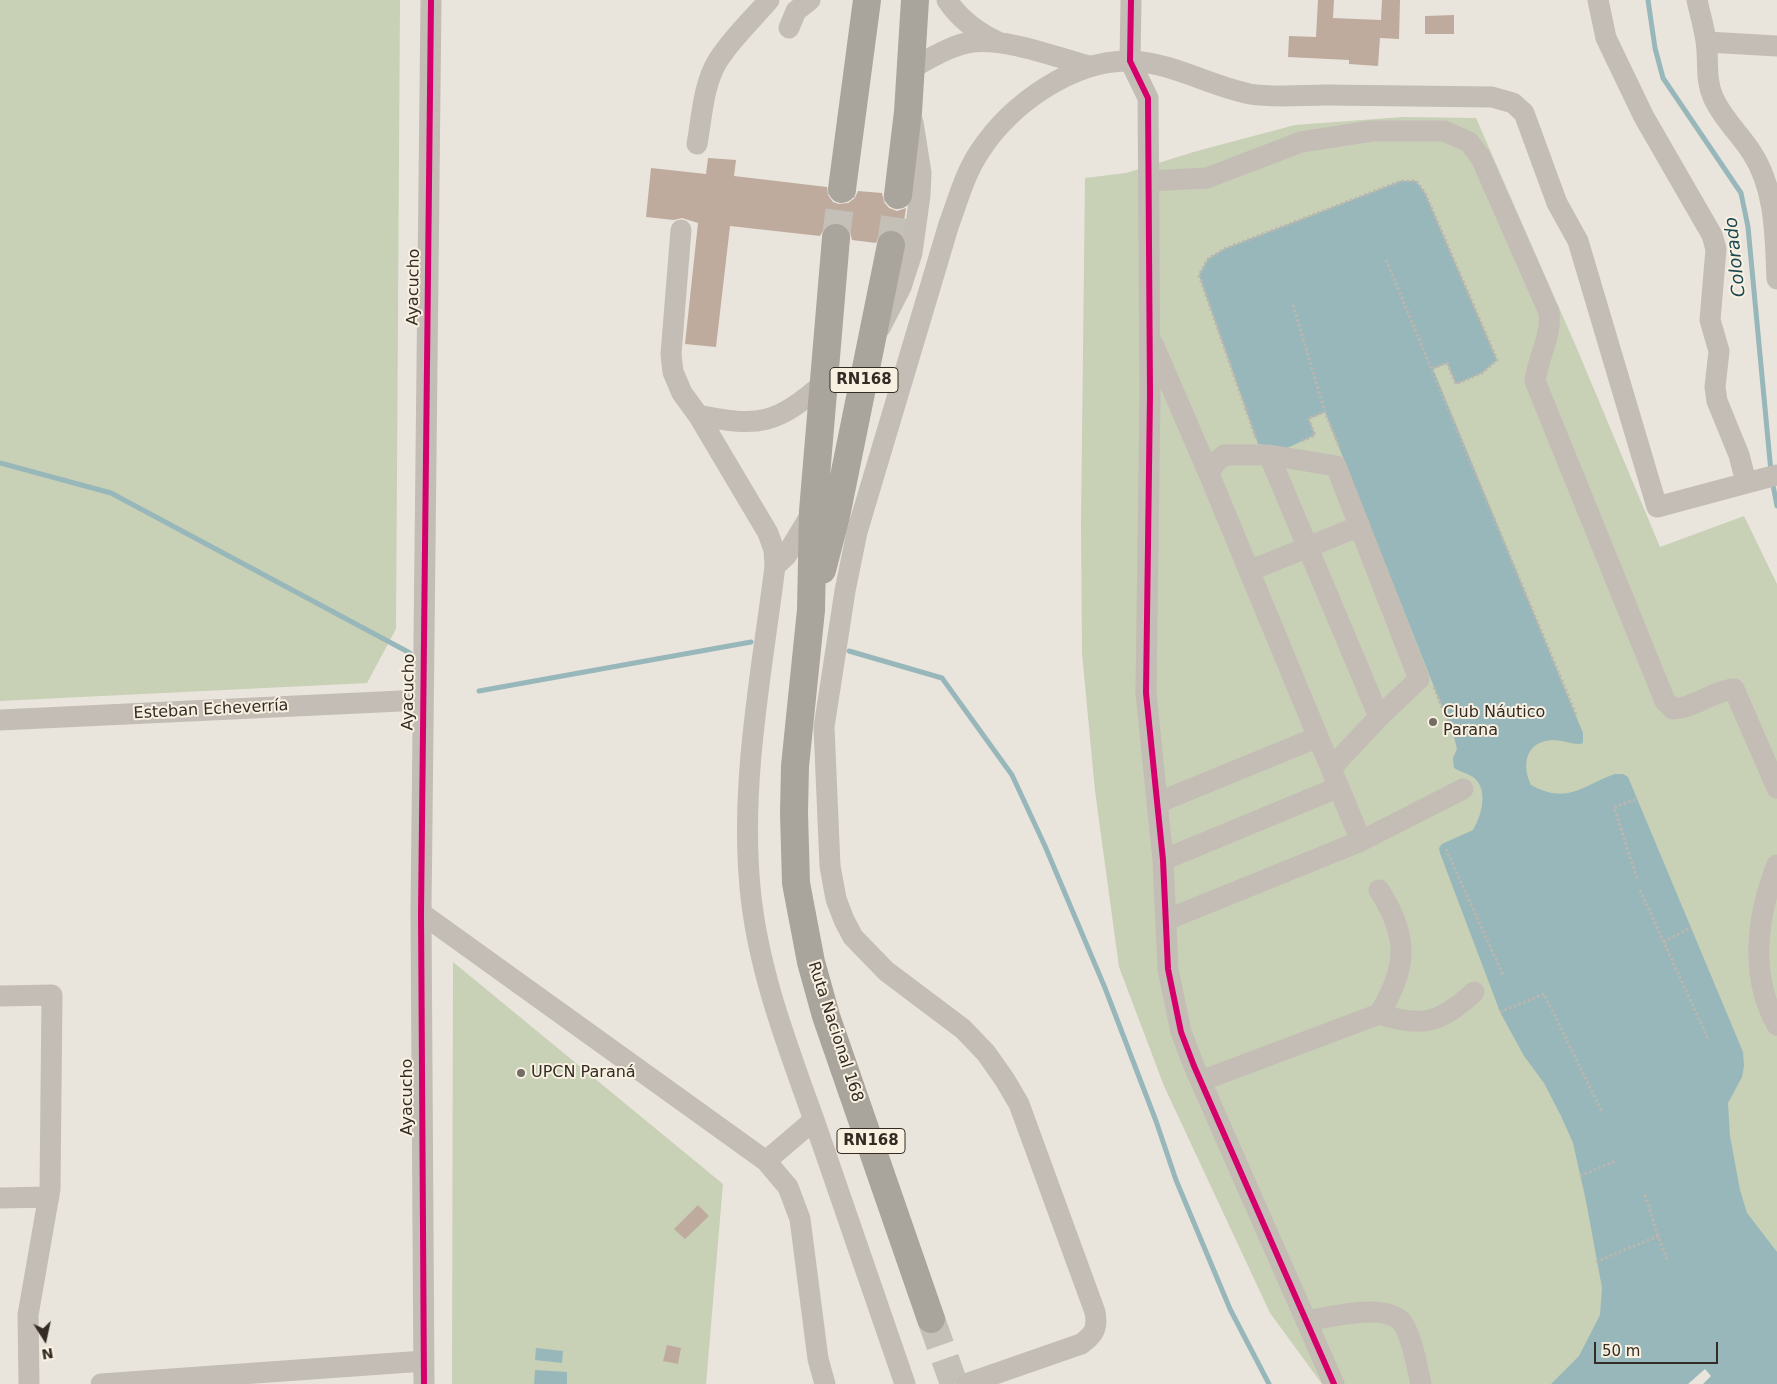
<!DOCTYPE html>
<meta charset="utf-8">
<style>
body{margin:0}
#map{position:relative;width:1777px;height:1384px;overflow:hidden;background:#eae5dc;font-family:"DejaVu Sans",sans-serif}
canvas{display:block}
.north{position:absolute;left:20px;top:1314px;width:50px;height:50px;-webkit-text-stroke:4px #f8f1e1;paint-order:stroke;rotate:170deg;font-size:14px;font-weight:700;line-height:20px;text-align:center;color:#332b24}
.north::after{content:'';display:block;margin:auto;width:18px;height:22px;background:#332b24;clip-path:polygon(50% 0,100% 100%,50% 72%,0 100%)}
.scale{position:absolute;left:1594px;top:1342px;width:124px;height:22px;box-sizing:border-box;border:2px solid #332b24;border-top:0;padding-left:6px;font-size:15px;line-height:18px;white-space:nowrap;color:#332b24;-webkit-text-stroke:4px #f8f1e1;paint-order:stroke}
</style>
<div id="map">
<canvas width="1777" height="1384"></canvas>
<div class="north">N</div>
<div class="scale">50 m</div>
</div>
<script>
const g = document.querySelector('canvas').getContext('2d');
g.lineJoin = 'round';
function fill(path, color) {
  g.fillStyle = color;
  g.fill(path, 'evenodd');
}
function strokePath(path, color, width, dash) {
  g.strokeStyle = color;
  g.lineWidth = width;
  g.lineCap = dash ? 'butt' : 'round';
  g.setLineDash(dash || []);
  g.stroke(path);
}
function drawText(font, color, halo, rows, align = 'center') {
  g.font = font + ' "DejaVu Sans",sans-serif';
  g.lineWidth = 4;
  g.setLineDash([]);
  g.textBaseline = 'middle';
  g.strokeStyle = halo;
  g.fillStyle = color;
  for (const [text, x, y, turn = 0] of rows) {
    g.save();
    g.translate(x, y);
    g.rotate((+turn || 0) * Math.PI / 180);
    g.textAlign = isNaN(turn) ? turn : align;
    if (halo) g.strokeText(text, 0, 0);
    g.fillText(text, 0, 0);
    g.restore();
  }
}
fill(new Path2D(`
 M 0,0 L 400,0 L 396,629 L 367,683 L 0,701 Z
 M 1403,117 L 1476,118 L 1578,351 L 1660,547 L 1744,516 L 1777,584 L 1777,1384 L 1322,1384 L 1270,1313 L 1164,1086 L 1119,967 L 1095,791 L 1082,653 L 1081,523 L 1085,178 L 1126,173 L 1197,151 L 1295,125 Z
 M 453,962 L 723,1184 L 706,1384 L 452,1384 Z`), '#c8d0b6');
fill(new Path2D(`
 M 1401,181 L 1416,181 L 1425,193 L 1497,360 L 1482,373 L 1456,384 L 1447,363 L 1433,369 L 1583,733 L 1583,743 L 1580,744 C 1571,744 1562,740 1553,740 C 1526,741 1521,764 1531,785 C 1568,805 1581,786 1615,774 L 1623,774 L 1628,777 L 1743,1052 L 1744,1066 L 1742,1077 L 1728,1103 L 1730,1136 L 1740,1190 L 1747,1213 L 1777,1252 L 1777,1384 L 1551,1384 L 1579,1356 L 1600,1315 L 1602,1288 L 1586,1201 L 1573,1143 L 1561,1116 L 1544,1083 L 1524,1056 L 1500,1012 L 1440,853 L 1439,848 L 1442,844 L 1473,830 C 1482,815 1489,789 1473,777 C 1467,773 1460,772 1454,768 L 1453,758 L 1457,749 L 1454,737 L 1325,412 L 1309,419 L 1315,435 L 1287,448 L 1258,444 L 1199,275 L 1208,259 L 1224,249 Z
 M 536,1348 L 563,1351 L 562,1363 L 535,1360 Z
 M 535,1370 L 567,1372 L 567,1384 L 534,1384 Z`), '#98b7bb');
fill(new Path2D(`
 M 1705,1369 L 1711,1376 L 1703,1384 L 1688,1384 Z`), '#eae5dc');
strokePath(new Path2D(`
 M 1648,0 L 1655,48 L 1663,78 L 1741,193 L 1748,227 L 1771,472
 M 0,463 L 111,493 L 410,653
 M 1772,480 L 1777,506
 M 849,651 L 942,678 L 1012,775 L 1045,846 L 1105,988 L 1156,1121 L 1176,1180 L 1230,1309 L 1269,1384
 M 479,691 L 751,642`), '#98b7bb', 5);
fill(new Path2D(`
 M 1318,0 L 1334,0 L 1333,18 L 1381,20 L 1382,0 L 1400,0 L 1399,39 L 1380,38 L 1378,66 L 1349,64 L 1349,60 L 1288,57 L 1289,36 L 1316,37 Z
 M 1454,15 L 1454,34 L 1425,34 L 1425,16 Z
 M 708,158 L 736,160 L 734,176 L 827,187 L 828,195 L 833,202 L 839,204 L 848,203 L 855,198 L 858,191 L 882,193 L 884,202 L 889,208 L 897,211 L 906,208 L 902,234 L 895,230 L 887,230 L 879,235 L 876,243 L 852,240 L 850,231 L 845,226 L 838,223 L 829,224 L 824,229 L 820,236 L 730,226 L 716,347 L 685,344 L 698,223 L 682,218 L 674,220 L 646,217 L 651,168 L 706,174 Z
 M 698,1205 L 709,1216 L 685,1239 L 674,1229 Z
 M 667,1345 L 681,1348 L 678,1364 L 663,1361 Z`), '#beab9d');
strokePath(new Path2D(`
 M 836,238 L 842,189
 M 891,245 L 898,195
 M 931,1319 L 954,1384`), '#c5c0b7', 28, [28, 14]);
strokePath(new Path2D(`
 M 1386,260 L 1577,717
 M 1293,305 L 1325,412 L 1340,448
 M 1256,438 L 1199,275 L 1208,259 L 1224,249 L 1401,181 L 1416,181 L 1425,193 L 1497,360 L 1482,373 L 1456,384 L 1447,363 L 1433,368
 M 1302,441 L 1315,435 L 1308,418 L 1325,412
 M 1434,687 L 1454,737
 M 1446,849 L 1503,975
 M 1637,878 L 1614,807 L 1637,799
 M 1640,890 L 1708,1039
 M 1664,942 L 1691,927
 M 1500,1012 L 1544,994 L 1602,1112
 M 1580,1176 L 1616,1161
 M 1645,1195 L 1658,1236
 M 1596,1262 L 1658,1236 L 1668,1262`), '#bbb6ae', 3, [2.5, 2.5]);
strokePath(new Path2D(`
 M 947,0 C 960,20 977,32 998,42
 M 1131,0 L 1130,61 L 1148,98 L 1150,394 L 1146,693 L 1163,860 L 1168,969 L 1181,1032 L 1194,1066 L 1334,1384
 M 1598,0 L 1606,38 L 1644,117 L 1712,235 L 1716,249 L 1710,320 L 1719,351 L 1715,387 L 1717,401 L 1739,455 L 1746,482
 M 1697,0 C 1700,14 1704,27 1706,41 C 1709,60 1705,79 1713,97 C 1722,118 1740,134 1752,153 C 1776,190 1775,237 1777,279
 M 789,28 L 796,11 L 810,0
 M 1707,42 L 1777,46
 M 912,68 C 931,58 951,45 972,42 C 1007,38 1055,57 1089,66
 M 697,144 C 702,117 703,86 717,62 C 731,39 752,20 769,0
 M 1149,181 L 1207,178 L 1301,142 L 1372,131 L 1444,131 L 1469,142 L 1481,158 L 1549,312 C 1552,336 1538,357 1535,381 L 1665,701 L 1673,709 C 1695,708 1712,691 1734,689 L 1777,788
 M 681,230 L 671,354 L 673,372 L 682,393 L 698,415 L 768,533 L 774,550 L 775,566 C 762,672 740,780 750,887 C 757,967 787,1045 814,1120 L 766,1161
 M 880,328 L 901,287 L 912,253 L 920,195 L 921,173 L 913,122
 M 1153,344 L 1209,474
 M 698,415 C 760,428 776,424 824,383
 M 1269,455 L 1379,717
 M 775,566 L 786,556 L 813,511
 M 1249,571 L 1360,526
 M 0,720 L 422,700
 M 1331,768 L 1379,717 L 1419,679 L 1336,466 L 1269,455 L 1224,455 L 1215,463 L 1209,474 L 1361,841
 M 1157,803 L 1318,737
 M 1163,860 L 1339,787
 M 1777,865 C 1757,915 1749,976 1777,1025
 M 421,913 L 766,1161 L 788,1187 L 800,1219 L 818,1359 L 825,1384
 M 1166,920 L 1361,841 L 1463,789
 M 0,996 L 52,995 L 50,1189 L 28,1315 L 29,1384
 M 1379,1014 C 1422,1028 1441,1023 1474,992
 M 1201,1081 L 1379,1014 C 1408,967 1409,937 1379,890
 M 814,1120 L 905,1384
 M 0,1198 L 49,1197
 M 1306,1321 C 1330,1317 1383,1303 1401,1321 C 1412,1334 1417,1367 1421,1384
 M 101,1384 L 424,1361
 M 424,1384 L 421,913 L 431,0
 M 966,1384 L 1081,1344 C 1094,1335 1098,1328 1095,1312 L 1019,1104 L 1005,1080 L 986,1053 L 963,1029 L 886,971 L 853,937 L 844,920 L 836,899 L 830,866 L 824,727 L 845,591 L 857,532 L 949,224 C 958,200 965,173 980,151 C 1011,104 1072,60 1130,61 C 1171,62 1210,86 1250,94 C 1274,98 1302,95 1326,95 C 1381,96 1437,96 1492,97 L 1513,103 L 1524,113 L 1557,203 L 1578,241 L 1657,507 L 1777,475`), '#c3bdb5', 21);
strokePath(new Path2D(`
 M 842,189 L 867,0
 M 898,195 L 908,112 L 915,0
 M 836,238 L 813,511 L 811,610 L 795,766 L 794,813 L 796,883 L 811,962 L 826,1016 L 931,1319
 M 822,570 L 836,516 L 891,245`), '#a9a49c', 28);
strokePath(new Path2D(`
 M 1131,0 L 1130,61 L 1148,98 L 1150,394 L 1146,693 L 1163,860 L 1168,969 L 1181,1032 L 1194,1066 L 1334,1384
 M 424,1384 L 421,913 L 431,0`), '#d6006c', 6);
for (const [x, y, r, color] of [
 [1433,722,5,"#736c64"],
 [521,1073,5,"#736c64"]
]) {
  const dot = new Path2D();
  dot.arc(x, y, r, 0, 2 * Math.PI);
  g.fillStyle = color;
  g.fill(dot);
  strokePath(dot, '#f8f1e1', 2);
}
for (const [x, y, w] of [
 [864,380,68],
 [871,1141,68]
]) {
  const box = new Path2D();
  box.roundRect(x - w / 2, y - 12.5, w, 25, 4);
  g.fillStyle = '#f8f1e1';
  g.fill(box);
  strokePath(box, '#332b24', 1);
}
drawText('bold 15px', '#332b24', null, [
 ["RN168",864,380],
 ["RN168",871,1141]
]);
drawText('16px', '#332b24', '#f8f1e1', [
 ["Ayacucho",414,287,-89],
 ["Ayacucho",409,692,-89],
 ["Esteban Echeverría",211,710,-3],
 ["Ruta Nacional 168",835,1032,72],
 ["Ayacucho",408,1097,-90]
]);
drawText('16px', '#332b24', '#f8f1e1', [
 ["Club Náutico",1443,713],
 ["Parana",1443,731],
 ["UPCN Paraná",531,1073]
], 'left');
drawText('italic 18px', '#1a4854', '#f8f1e1', [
 ["Colorado",1736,257,-96]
]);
</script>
